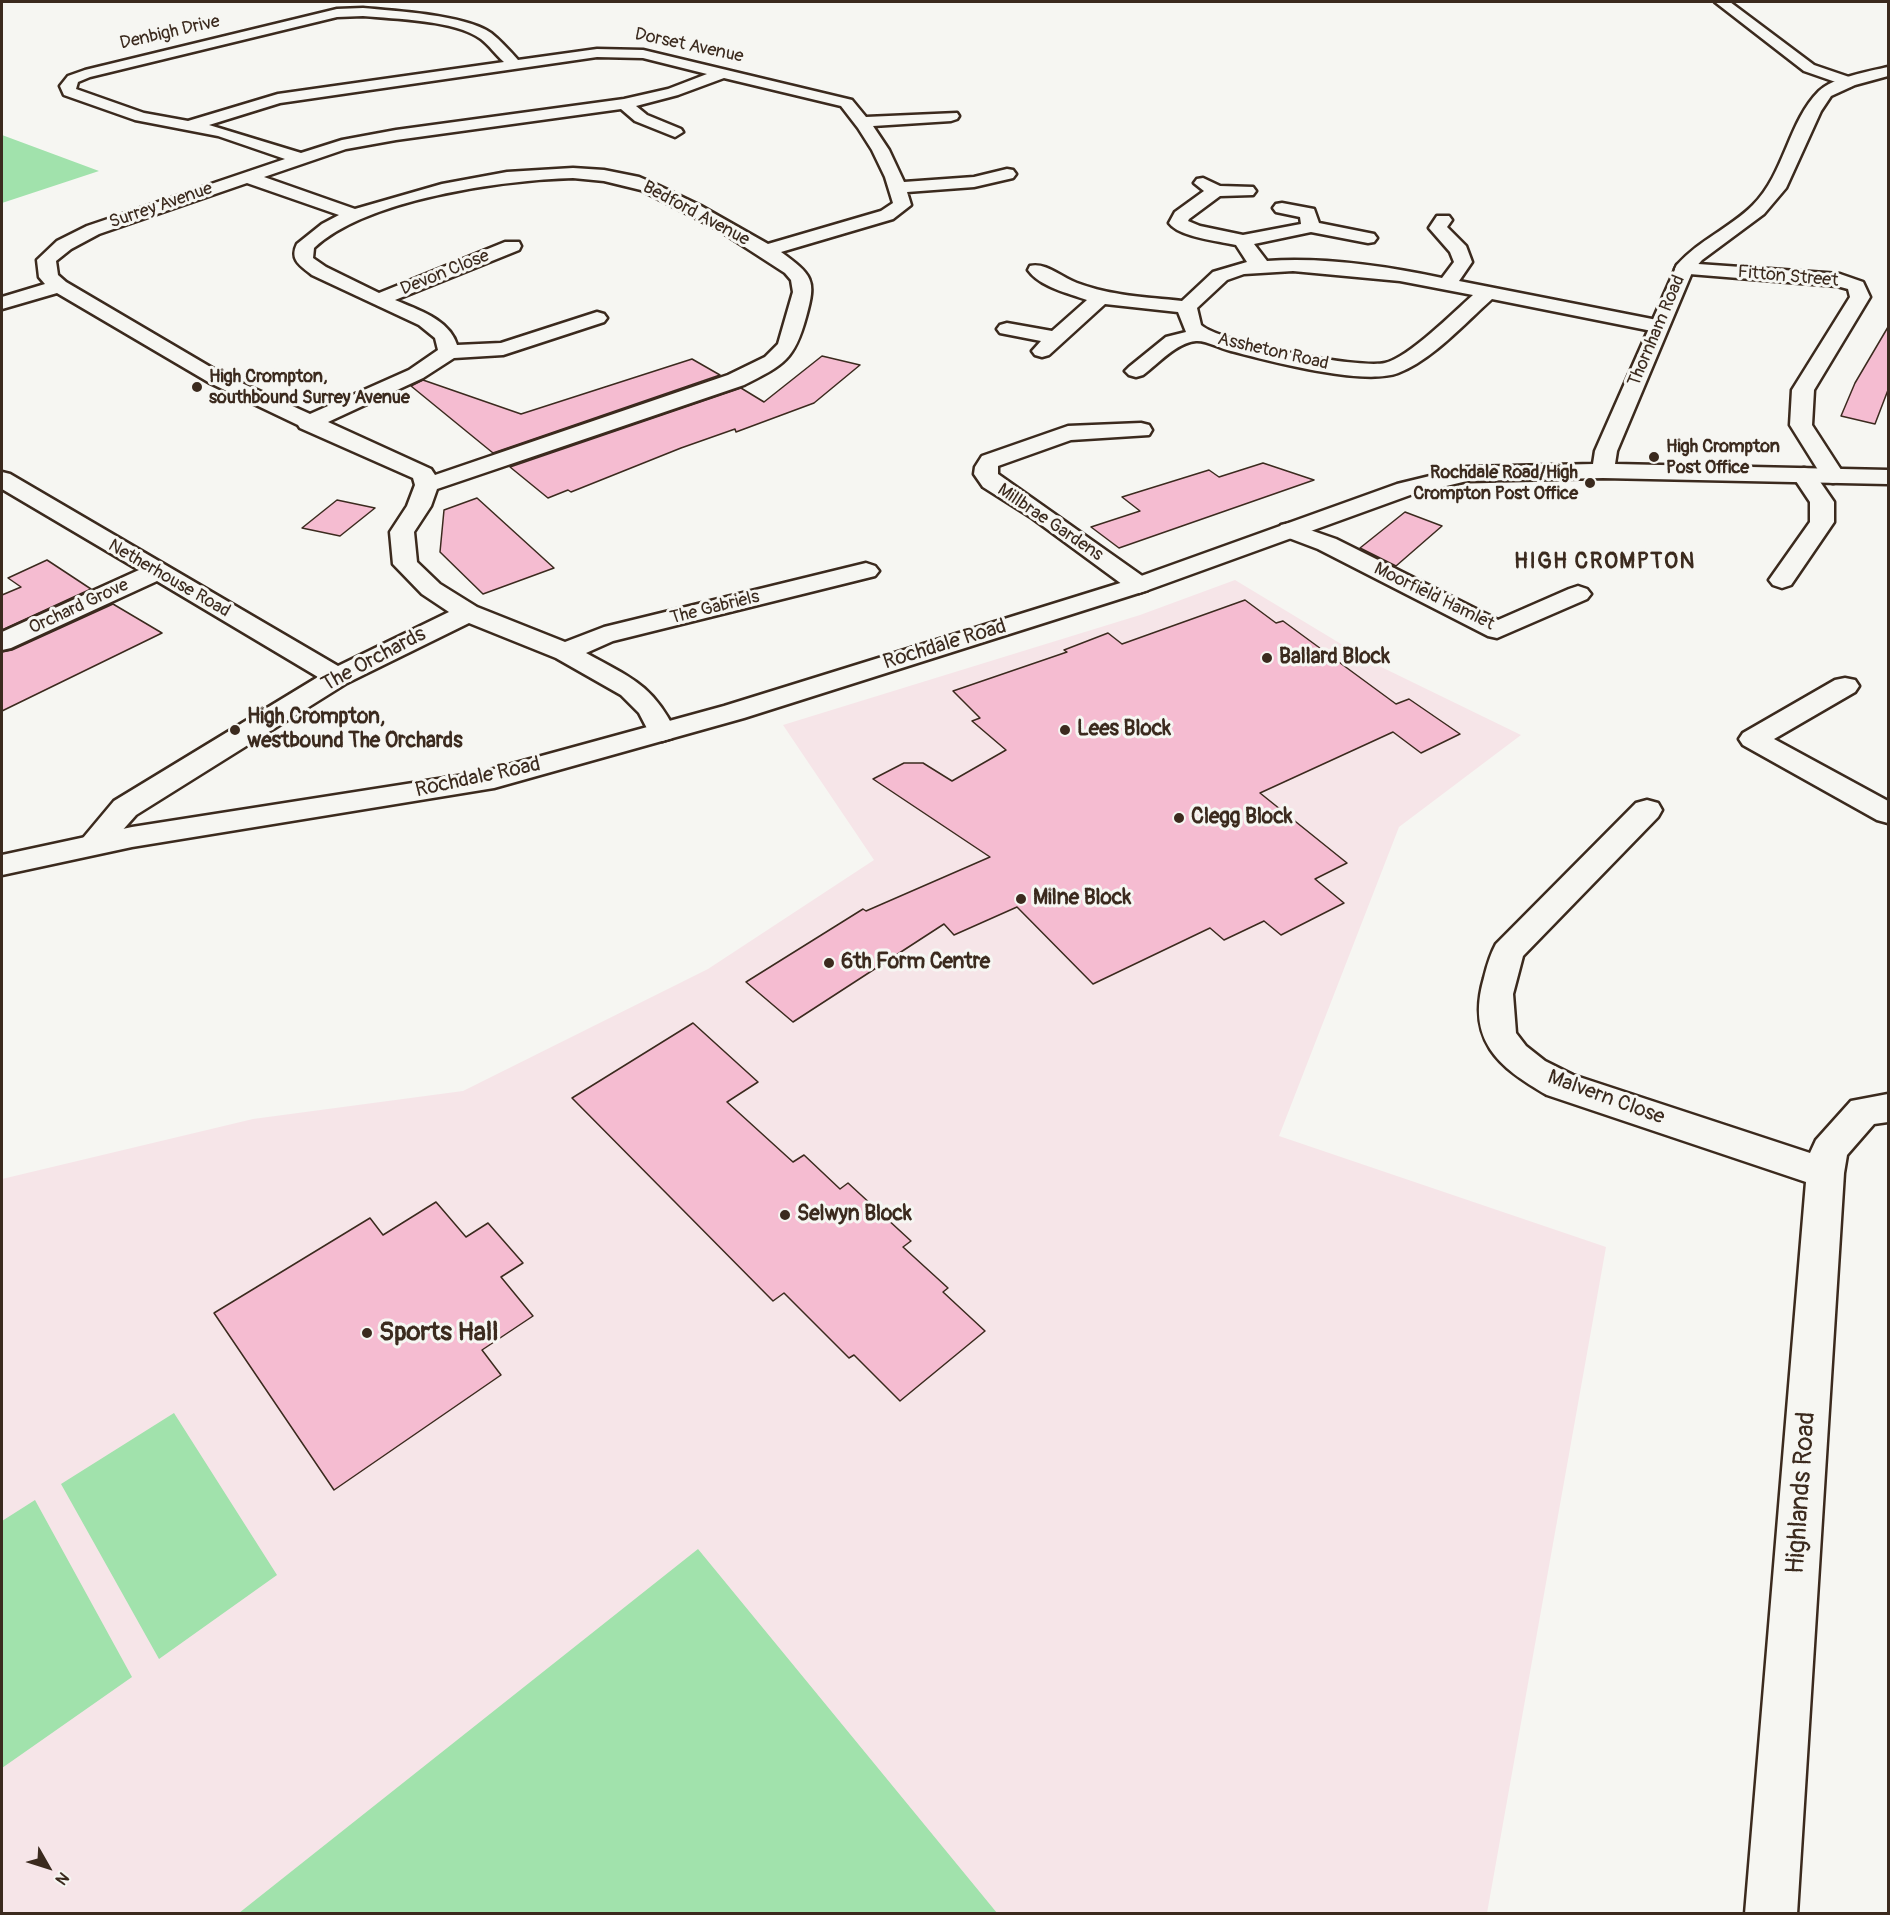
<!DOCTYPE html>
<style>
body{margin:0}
#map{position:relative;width:1890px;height:1915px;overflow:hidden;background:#f6f6f2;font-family:Pangolin,sans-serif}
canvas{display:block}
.frame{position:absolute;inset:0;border:3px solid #3b2a1e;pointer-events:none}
.north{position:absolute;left:18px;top:1837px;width:60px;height:60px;-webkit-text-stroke:4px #f6f6f2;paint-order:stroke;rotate:129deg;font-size:16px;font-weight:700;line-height:24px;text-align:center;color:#3b2a1e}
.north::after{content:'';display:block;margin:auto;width:21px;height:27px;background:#3b2a1e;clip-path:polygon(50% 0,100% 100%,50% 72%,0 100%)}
</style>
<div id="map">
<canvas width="1890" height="1915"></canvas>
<div class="frame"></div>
<div class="north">N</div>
</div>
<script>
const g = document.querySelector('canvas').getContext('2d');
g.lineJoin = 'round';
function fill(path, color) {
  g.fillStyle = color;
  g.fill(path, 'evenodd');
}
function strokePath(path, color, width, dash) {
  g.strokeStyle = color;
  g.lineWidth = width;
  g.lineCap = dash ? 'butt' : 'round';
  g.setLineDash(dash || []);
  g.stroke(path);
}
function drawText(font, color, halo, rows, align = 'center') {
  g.font = font + ' Pangolin,sans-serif';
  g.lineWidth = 6;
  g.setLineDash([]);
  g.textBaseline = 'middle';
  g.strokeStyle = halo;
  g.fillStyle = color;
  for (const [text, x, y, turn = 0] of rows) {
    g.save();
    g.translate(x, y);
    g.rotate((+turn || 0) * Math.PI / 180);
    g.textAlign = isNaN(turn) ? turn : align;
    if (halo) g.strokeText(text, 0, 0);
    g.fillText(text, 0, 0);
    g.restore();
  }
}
fill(new Path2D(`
 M 1235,580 L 1371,662 L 1521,735 L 1399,827 L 1279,1136 L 1606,1247 L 1487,1913 L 2,1913 L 2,1179 L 253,1119 L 463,1091 L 708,969 L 874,860 L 783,725 L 1140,615 Z`), '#f6e5e8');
fill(new Path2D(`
 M 2,135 L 99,171 L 2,203 Z
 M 174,1413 L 277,1575 L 159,1659 L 61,1484 Z
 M 35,1500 L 132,1677 L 2,1768 L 2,1521 Z
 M 698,1549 L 997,1913 L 239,1913 Z`), '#a1e2ac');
const building = new Path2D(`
 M 1888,327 L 1888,390 L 1875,424 L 1841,416 L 1855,383 Z
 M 822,356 L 860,365 L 814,403 L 736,432 L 735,429 L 681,448 L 571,492 L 568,490 L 548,498 L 510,467 L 741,388 L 764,402 Z
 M 692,359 L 720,375 L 493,453 L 411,386 L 423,380 L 521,414 Z
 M 1263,463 L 1314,480 L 1119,548 L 1091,527 L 1140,511 L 1122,497 L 1209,470 L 1219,477 Z
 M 477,498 L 554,568 L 483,594 L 440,552 L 444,510 Z
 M 337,500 L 375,508 L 340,536 L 302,528 Z
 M 1405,512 L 1442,526 L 1396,566 L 1360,548 Z
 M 47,560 L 91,589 L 2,630 L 2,595 L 21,587 L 8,578 Z
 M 1245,600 L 1276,623 L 1283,621 L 1396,704 L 1409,699 L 1460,734 L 1421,753 L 1393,732 L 1260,793 L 1347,863 L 1315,879 L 1344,903 L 1281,935 L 1264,921 L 1224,940 L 1210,928 L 1093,984 L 1017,907 L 954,935 L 944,924 L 793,1022 L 746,982 L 863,909 L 866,911 L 990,857 L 873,779 L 904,763 L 923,763 L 952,781 L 1006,750 L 972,721 L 980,718 L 953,691 L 1067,652 L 1064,650 L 1108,633 L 1122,644 Z
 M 113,604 L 162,633 L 2,711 L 2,652 L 12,650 Z
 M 693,1023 L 758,1082 L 727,1102 L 793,1162 L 804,1155 L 840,1189 L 848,1183 L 911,1241 L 903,1247 L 948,1288 L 943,1292 L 985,1331 L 900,1401 L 854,1355 L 849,1358 L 784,1293 L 773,1301 L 572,1098 Z
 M 436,1202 L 466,1237 L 488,1223 L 523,1263 L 501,1277 L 533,1316 L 482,1350 L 501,1375 L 334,1490 L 214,1313 L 370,1218 L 383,1235 Z`);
fill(building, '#f5bcd1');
strokePath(building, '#3b2a1e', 1.5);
const street = new Path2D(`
 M 1715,2 L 1730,2 L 1814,65 L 1855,79 L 1858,82 L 1850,87 L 1804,71 Z
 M 363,8 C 395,11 466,15 491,33 C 501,41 510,51 518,60 L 597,49 L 643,50 L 852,100 L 866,117 L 957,113 L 959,116 L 957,119 L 951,121 L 873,126 L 889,150 L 904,182 L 974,177 L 1007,169 L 1013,170 L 1016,174 L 1013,178 L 974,187 L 907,192 L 911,205 L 893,219 L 781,252 C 812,275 817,279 806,317 C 794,361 783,365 744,385 L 437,489 L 431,506 L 414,532 L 417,562 L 440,584 L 477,607 L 565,642 L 604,627 L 866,563 L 875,566 L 879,571 L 875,576 L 613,641 L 586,653 C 631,678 652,684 676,732 L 672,738 L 662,741 L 652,738 L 639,713 L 621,695 L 556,658 L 469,623 L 347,683 L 136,815 L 104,851 L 93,854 L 82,851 L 78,844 L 114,801 L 318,677 L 157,581 L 11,648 L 2,650 L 2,632 L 139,570 L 2,489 L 2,472 L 10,474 L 338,666 L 449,612 L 422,594 L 393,564 L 390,532 L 407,506 L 415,485 L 413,478 L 300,428 L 298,425 L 210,383 L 57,293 L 2,309 L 2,297 L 45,284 L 39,277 L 37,260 L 57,241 L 87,226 L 285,159 L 218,136 L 135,120 L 64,95 L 60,86 L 68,76 L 85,70 L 337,9 ZM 363,16 C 395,19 455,20 481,39 C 489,45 496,55 504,62 L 278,94 L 188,121 L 144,113 L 76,89 L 78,82 L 90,77 L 337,17 ZM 597,57 L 643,58 L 707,74 L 668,89 L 624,99 L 396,130 L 342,140 L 301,153 L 209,125 L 280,103 ZM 724,78 L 841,106 L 858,128 L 872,150 L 885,177 L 893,203 L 881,211 L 768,244 L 701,206 L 653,183 L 639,177 L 604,170 L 573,168 L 507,172 L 442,184 L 355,209 L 264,177 L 346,149 L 396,140 L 621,109 L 635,121 L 675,137 L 683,132 L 681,129 L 647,115 L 636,106 L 678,95 ZM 573,178 L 604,181 L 641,190 L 717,229 L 785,273 L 791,280 L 793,292 L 778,344 L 765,357 L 728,375 L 435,475 L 431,469 L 328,422 L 423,378 L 454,358 L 503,355 L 604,322 L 607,318 L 604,314 L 597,312 L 501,343 L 457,345 C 449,319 418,310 395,300 L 519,250 L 521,246 L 519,242 L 505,242 L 379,293 L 326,267 L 313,258 L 314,248 C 366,199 503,180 573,178 ZM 247,183 L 339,215 L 322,224 L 297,244 C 289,260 301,266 312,275 L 419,325 L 435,338 L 438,350 L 409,370 L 310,414 L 224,375 L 66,282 L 58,275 L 56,261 L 71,249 L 99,234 Z
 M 1203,178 L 1220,186 L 1253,187 L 1256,191 L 1253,195 L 1220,196 L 1189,219 L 1188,221 L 1200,226 L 1243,235 L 1301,224 L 1300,217 L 1276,212 L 1273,208 L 1276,204 L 1282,203 L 1314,209 L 1319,223 L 1374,234 L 1377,238 L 1374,242 L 1368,243 L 1311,232 L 1254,244 L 1267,261 C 1325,257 1385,266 1442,278 L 1454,262 L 1450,252 L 1429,228 L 1437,216 L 1449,216 L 1452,220 L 1447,227 L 1466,246 L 1472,262 L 1459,281 L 1657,320 L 1664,322 L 1667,326 L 1664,330 L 1657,332 L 1492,299 C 1465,323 1432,360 1398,373 C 1363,386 1269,361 1231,351 C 1221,349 1206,340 1196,341 C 1176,343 1159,363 1143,375 L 1136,377 L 1129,375 L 1125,371 L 1129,367 L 1166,337 L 1186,332 L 1178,312 L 1105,304 L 1049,355 L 1042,357 L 1035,355 L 1032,351 L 1041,341 L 1000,333 L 997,329 L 1000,325 L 1007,323 L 1052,331 L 1087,300 C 1068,293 1040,287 1028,270 L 1030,266 C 1046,262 1062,278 1077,283 C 1112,296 1145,297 1182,301 L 1213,272 L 1247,262 L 1236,245 C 1218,241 1179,237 1169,223 L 1175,212 L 1204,191 L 1194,183 L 1197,179 ZM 1293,271 L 1400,281 L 1473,295 C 1454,312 1408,358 1385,363 C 1358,369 1221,343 1201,325 L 1197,308 L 1227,280 L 1244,274 Z
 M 1684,263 L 1840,274 L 1863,282 L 1870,297 L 1814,390 L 1812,425 L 1845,476 L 1841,481 L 1833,483 L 1825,481 L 1790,425 L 1792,390 L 1850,297 L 1848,289 L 1837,286 L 1677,273 L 1675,269 L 1677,265 Z
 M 1141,423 L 1149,425 L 1152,430 L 1149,435 L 1071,440 L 998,466 L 998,474 L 1148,580 L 1152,585 L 1148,590 L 1139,593 L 1130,590 L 1032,518 L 983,487 L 974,474 L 975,467 L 982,456 L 1068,426 Z
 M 1804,468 L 1812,470 L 1834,502 L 1834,522 L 1791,585 L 1782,588 L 1773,585 L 1769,580 L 1810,522 L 1810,502 L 1792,475 L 1796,470 Z
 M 1290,523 L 1336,539 L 1498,620 L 1569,589 L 1578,586 L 1587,589 L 1591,594 L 1587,599 L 1497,638 L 1488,636 L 1318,549 L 1281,535 L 1278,530 L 1281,525 Z
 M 1845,678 L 1855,680 L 1859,686 L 1855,692 L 1774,739 L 1888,801 L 1888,823 L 1877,820 L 1743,745 L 1739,739 L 1743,733 L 1835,680 Z
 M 1647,800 L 1658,803 L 1662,810 L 1658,817 L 1523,956 L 1513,994 L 1516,1033 L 1526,1046 L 1545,1061 L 1573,1075 L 1810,1153 L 1816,1140 L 1851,1101 L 1888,1094 L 1888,1122 L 1874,1124 L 1847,1155 L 1844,1173 L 1797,1914 L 1745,1914 L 1806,1182 L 1547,1095 C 1498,1067 1466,1040 1484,978 C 1487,966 1490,955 1496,944 L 1636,803 Z`);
const secondary = new Path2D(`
 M 1888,67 L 1888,76 L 1855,85 L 1831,96 L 1821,111 L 1786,188 L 1764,214 L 1702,260 L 1693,270 L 1617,451 L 1615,464 L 1888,470 L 1888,484 L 1603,478 L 1467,481 L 1413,494 L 1148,590 L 744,718 L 494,788 L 132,847 L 2,875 L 2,855 L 132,827 L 483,772 L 724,706 L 1130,580 L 1397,484 L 1467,467 L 1593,464 L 1595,451 L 1677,265 C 1699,240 1730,228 1753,205 C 1785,173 1788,122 1819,91 C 1832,78 1870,71 1888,67 Z`);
strokePath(street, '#3b2a1e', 5);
strokePath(secondary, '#3b2a1e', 5);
fill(street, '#f6f6f2');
fill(secondary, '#f6f6f2');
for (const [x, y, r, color] of [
 [197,387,6,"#3b2a1e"],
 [1654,457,6,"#3b2a1e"],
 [1590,483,6,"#3b2a1e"],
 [1267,658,6,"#3b2a1e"],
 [235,730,6,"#3b2a1e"],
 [1065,730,6,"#3b2a1e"],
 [1179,818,6,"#3b2a1e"],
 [1021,899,6,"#3b2a1e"],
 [829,963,6,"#3b2a1e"],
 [785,1215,6,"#3b2a1e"],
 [367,1333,6,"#3b2a1e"]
]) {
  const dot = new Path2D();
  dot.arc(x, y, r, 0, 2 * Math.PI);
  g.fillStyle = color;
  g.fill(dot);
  strokePath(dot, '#f6f6f2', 2);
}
drawText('18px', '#3b2a1e', '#f6f6f2', [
 ["Denbigh Drive",170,33,-13],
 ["Dorset Avenue",689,46,12],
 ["Surrey Avenue",161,206,-19],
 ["Bedford Avenue",696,214,28],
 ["Devon Close",445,273,-22],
 ["Fitton Street",1788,277,5],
 ["Thornham Road",1657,331,-67],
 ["Assheton Road",1273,352,13],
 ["Millbrae Gardens",1050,523,34],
 ["Netherhouse Road",169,579,30],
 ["Moorfield Hamlet",1434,597,26],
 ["Orchard Grove",79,607,-25],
 ["The Gabriels",715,608,-14]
]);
drawText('bold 18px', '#3b2a1e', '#f6f6f2', [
 ["High Crompton,",209,377],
 ["southbound Surrey Avenue",209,398],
 ["High Crompton",1666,447],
 ["Post Office",1666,468],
 ["Rochdale Road/High",1578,473,"right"],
 ["Crompton Post Office",1578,494,"right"]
], 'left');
drawText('21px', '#3b2a1e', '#f6f6f2', [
 ["Rochdale Road",945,645,-17],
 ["The Orchards",374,660,-28],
 ["Rochdale Road",478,778,-12],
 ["Malvern Close",1606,1098,20]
]);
drawText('bold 21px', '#3b2a1e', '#f6f6f2', [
 ["Ballard Block",1279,658],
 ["High Crompton,",247,718],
 ["westbound The Orchards",247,742],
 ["Lees Block",1077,730],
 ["Clegg Block",1191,818],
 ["Milne Block",1033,899],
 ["6th Form Centre",841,963],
 ["Selwyn Block",797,1215]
], 'left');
g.letterSpacing = '1.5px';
drawText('bold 22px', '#3b2a1e', '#f6f6f2', [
 ["HIGH CROMPTON",1605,562]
]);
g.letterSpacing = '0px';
drawText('bold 26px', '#3b2a1e', '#f6f6f2', [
 ["Sports Hall",379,1333]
], 'left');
drawText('26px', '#3b2a1e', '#f6f6f2', [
 ["Highlands Road",1802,1493,-86]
]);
</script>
